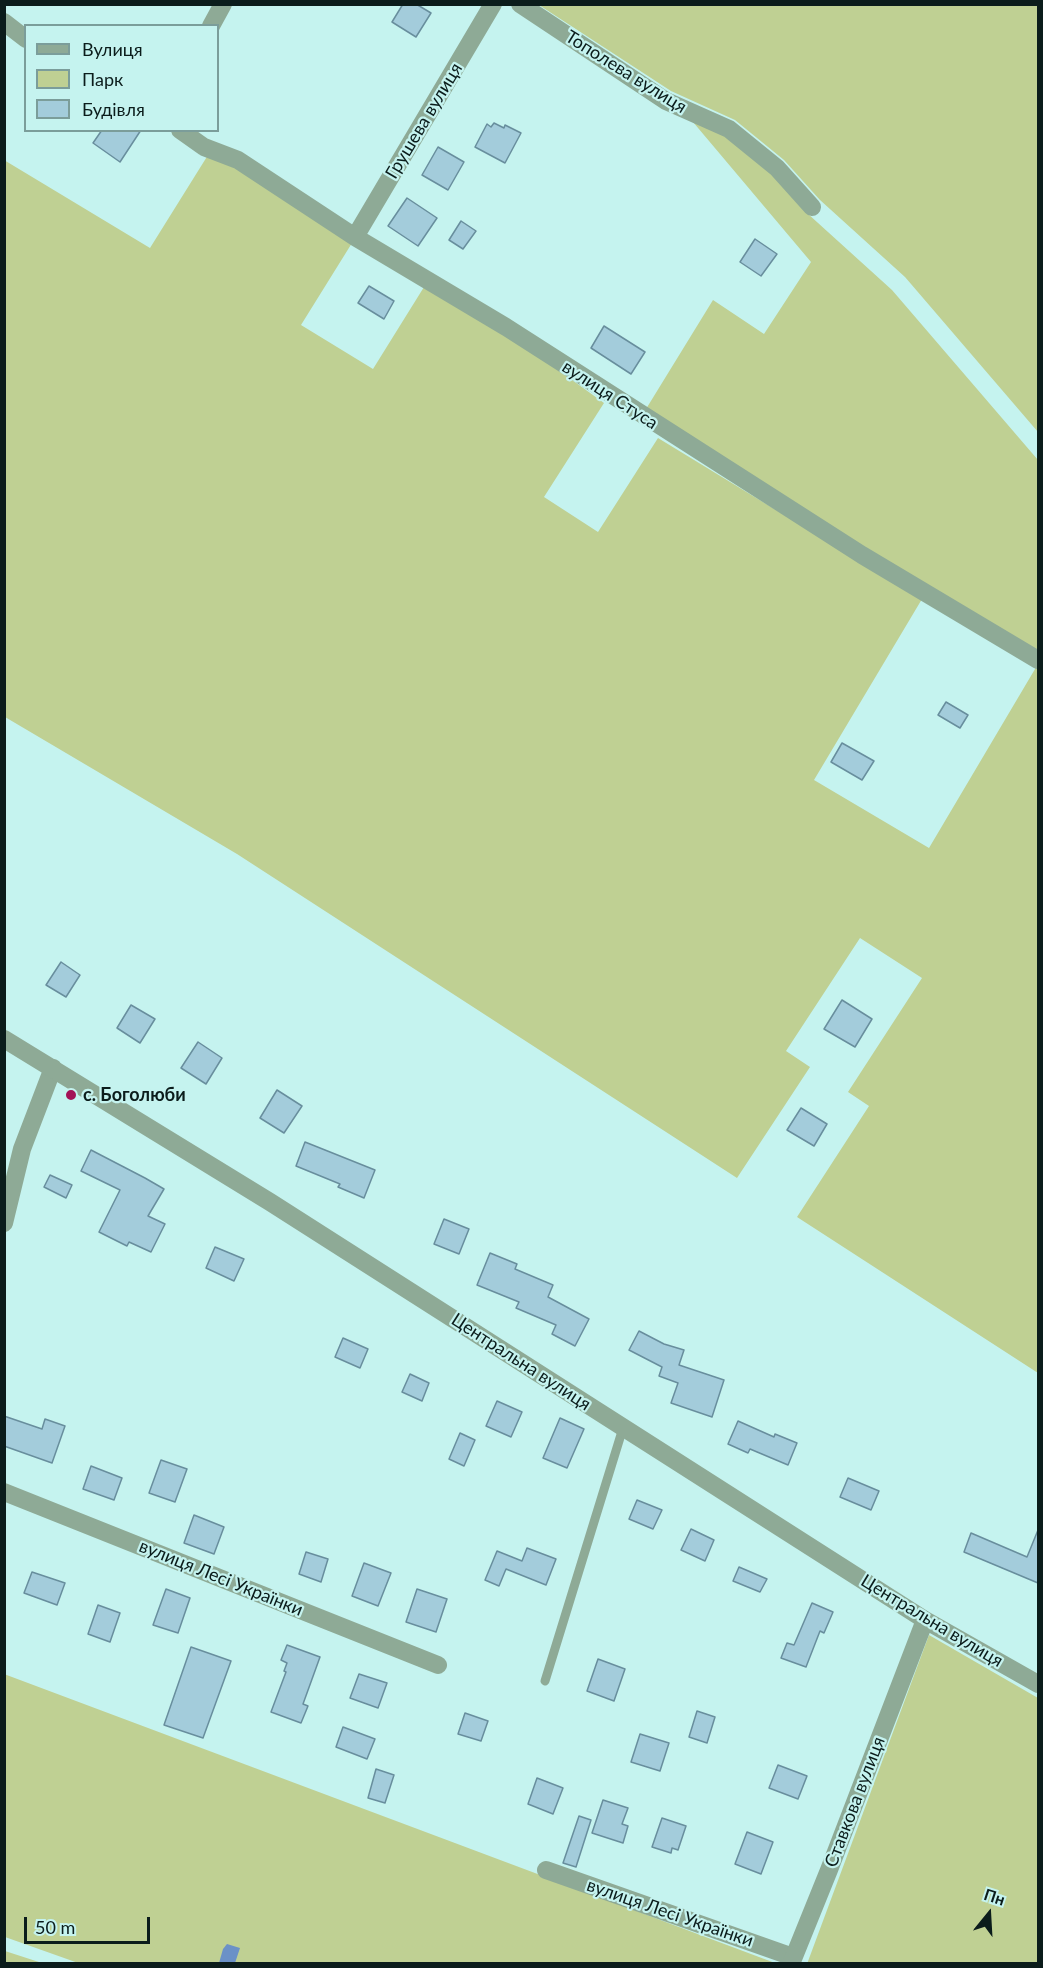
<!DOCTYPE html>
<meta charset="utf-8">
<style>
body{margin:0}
#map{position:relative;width:1043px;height:1968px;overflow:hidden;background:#c5f3ef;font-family:Lato,sans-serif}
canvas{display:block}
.frame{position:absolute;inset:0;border:6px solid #0b1c1b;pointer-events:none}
.legend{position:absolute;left:24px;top:24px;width:195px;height:108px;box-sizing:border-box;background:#c5f3ef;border:2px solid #7b9d9a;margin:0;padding:8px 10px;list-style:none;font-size:18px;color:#0b1c1b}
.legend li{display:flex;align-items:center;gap:12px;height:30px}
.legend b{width:30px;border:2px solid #7b9d9a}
.north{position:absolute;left:959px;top:1884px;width:60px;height:60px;-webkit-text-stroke:4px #c5f3ef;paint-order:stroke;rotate:18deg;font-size:16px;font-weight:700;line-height:24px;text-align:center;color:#0b1c1b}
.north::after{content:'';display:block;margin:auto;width:21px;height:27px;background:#0b1c1b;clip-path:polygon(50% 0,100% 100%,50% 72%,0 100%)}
.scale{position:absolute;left:24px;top:1917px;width:126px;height:27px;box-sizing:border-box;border:3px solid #0b1c1b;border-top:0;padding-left:8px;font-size:18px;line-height:21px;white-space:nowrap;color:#0b1c1b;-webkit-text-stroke:4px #c5f3ef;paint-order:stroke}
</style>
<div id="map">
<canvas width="1043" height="1968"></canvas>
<div class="frame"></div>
<ul class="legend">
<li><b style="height:8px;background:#8eaa96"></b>Вулиця</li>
<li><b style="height:16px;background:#bfd093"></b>Парк</li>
<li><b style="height:16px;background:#a3ccdb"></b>Будівля</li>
</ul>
<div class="north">Пн</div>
<div class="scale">50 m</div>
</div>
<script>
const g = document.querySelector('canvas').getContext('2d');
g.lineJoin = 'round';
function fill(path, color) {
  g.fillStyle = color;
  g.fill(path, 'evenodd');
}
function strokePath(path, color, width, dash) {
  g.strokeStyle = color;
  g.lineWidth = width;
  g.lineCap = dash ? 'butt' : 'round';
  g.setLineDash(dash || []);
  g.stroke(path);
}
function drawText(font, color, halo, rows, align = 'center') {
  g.font = font + ' Lato,sans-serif';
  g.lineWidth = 4.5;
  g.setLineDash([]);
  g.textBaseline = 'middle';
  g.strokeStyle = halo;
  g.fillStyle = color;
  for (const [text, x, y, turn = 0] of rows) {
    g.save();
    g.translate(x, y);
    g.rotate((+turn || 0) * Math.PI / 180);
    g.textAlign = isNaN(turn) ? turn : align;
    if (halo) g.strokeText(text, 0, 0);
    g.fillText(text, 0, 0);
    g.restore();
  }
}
fill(new Path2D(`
 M 539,5 L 1038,5 L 1038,432 L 905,277 L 820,200 L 784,160 L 735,120 L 671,91 Z
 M 693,122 L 725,136 L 772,173 L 807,213 L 892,290 L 1038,460 L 1038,651 L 866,549 L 646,409 L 713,300 L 764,334 L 811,262 Z
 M 208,155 L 235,166 L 352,243 L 301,325 L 373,369 L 424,287 L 543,359 L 604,403 L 544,497 L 598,532 L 658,438 L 922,599 L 814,780 L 929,848 L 1038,664 L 1038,1373 L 797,1217 L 869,1106 L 848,1092 L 922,978 L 860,938 L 786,1051 L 810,1067 L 737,1178 L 237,854 L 5,717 L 4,160 L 150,248 Z
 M 929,1635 L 1038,1698 L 1038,1963 L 807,1964 Z
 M 4,1674 L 775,1963 L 81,1964 L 5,1937 Z
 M 4,1951 L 5,1951 L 42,1963 L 5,1963 Z`), '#bfd093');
fill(new Path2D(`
 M 227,1944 L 240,1948 L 235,1963 L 219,1963 L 223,1949 Z`), '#6b91c7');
const building = new Path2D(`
 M 403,4 L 416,4 L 431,13 L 416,37 L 392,22 Z
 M 494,123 L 504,128 L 505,125 L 521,133 L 505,163 L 475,147 L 487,124 L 491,127 Z
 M 102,130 L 141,130 L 120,162 L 93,143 Z
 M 438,147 L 464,162 L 448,190 L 422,175 Z
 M 407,198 L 437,218 L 418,246 L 388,226 Z
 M 461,221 L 476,231 L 463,249 L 449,240 Z
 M 755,239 L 777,254 L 761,276 L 740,262 Z
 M 369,286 L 394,301 L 384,319 L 358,303 Z
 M 604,326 L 645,352 L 631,374 L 591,348 Z
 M 946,702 L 968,715 L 960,728 L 938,715 Z
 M 842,743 L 874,761 L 862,780 L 831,762 Z
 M 61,962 L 80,975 L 66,997 L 46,985 Z
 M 842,1000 L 872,1019 L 855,1047 L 824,1029 Z
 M 131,1005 L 155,1019 L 140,1043 L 117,1028 Z
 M 198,1042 L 222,1058 L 206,1084 L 181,1068 Z
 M 277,1090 L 302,1106 L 284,1133 L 260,1118 Z
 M 801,1108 L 827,1124 L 814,1146 L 787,1130 Z
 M 305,1142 L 375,1170 L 364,1198 L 338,1187 L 340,1184 L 296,1166 Z
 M 91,1150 L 145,1178 L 164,1189 L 148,1216 L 165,1224 L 151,1252 L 129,1242 L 127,1246 L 99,1232 L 120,1190 L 81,1171 Z
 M 50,1175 L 72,1185 L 66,1198 L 44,1187 Z
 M 444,1219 L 469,1229 L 459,1254 L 434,1244 Z
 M 215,1247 L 244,1259 L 234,1281 L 206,1268 Z
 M 490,1253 L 517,1264 L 515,1269 L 553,1285 L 548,1297 L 589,1319 L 575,1346 L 552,1334 L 556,1325 L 516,1308 L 519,1302 L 477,1285 Z
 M 639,1331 L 664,1344 L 684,1350 L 679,1365 L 724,1380 L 712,1417 L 671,1403 L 678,1383 L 659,1376 L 662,1367 L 629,1350 Z
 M 343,1338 L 368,1349 L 360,1368 L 335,1357 Z
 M 410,1374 L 429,1383 L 422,1401 L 402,1392 Z
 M 497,1401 L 522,1412 L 511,1437 L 486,1426 Z
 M 4,1416 L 42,1429 L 45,1419 L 65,1426 L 52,1463 L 4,1446 Z
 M 560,1418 L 584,1429 L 567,1468 L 543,1458 Z
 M 738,1421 L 774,1437 L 775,1434 L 797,1443 L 788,1465 L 750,1449 L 748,1453 L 728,1444 Z
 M 460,1433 L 475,1440 L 464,1466 L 449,1459 Z
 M 161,1460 L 187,1469 L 175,1502 L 149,1493 Z
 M 91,1466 L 122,1478 L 114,1500 L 83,1489 Z
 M 848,1478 L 879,1491 L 871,1510 L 840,1497 Z
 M 637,1500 L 662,1510 L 653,1529 L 629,1519 Z
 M 194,1515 L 224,1527 L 214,1554 L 184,1543 Z
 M 691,1529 L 714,1540 L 705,1561 L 681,1550 Z
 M 1038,1530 L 1038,1583 L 964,1552 L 971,1533 L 1027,1557 Z
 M 527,1548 L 556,1559 L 546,1585 L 506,1569 L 499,1586 L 485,1580 L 497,1551 L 522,1561 Z
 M 306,1552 L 328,1559 L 321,1582 L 299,1574 Z
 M 364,1563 L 391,1573 L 378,1606 L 352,1596 Z
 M 739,1567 L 767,1579 L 760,1592 L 733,1581 Z
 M 32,1572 L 65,1583 L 57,1605 L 24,1593 Z
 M 166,1589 L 190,1598 L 178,1633 L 153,1625 Z
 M 417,1589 L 447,1599 L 436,1632 L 406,1622 Z
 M 812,1603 L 833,1612 L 824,1633 L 820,1631 L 806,1667 L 781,1658 L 787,1643 L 794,1645 Z
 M 98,1605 L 120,1613 L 110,1642 L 88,1634 Z
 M 287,1645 L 320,1657 L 303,1704 L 308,1706 L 301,1723 L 271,1712 L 286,1672 L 284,1671 L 287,1663 L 281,1660 Z
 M 191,1647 L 231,1661 L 203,1738 L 164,1725 Z
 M 598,1659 L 625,1669 L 614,1701 L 587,1691 Z
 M 359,1674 L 387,1683 L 378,1708 L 350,1698 Z
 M 697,1711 L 715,1717 L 707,1743 L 689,1737 Z
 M 465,1713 L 488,1721 L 481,1741 L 458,1734 Z
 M 343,1727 L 375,1739 L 367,1759 L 336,1747 Z
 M 640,1734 L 669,1743 L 660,1771 L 631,1762 Z
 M 778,1765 L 807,1776 L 798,1799 L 769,1788 Z
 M 376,1769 L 394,1775 L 385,1803 L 368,1798 Z
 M 537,1778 L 563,1788 L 553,1814 L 528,1804 Z
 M 603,1800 L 628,1808 L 622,1824 L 628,1826 L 623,1843 L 592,1833 Z
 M 579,1816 L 591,1820 L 576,1867 L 563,1863 Z
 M 662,1818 L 686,1826 L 678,1850 L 672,1848 L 671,1853 L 652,1847 Z
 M 747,1832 L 773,1842 L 761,1874 L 735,1864 Z`);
fill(building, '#a3ccdb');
strokePath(building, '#688e9d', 1.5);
strokePath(new Path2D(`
 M 545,1681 L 623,1428`), '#8eaa96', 9);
strokePath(new Path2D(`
 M 520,4 L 666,101 L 729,129 L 777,168 L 812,207
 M 4,22 L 26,39
 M 211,26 L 223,4
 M 180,130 L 204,147 L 238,160 L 355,237 L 506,327 L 862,555 L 1038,660
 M 355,237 L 493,4
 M 4,1223 L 22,1149 L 53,1068
 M 4,1492 L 438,1665
 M 546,1870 L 793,1957`), '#8eaa96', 18);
strokePath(new Path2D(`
 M 4,1039 L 270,1202 L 925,1620 L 1038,1684
 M 791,1964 L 829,1870 L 925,1620`), '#8eaa96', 18);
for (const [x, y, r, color] of [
 [71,1095,6,"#a31256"]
]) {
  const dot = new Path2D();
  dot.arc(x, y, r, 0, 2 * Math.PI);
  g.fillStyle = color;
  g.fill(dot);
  strokePath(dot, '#c5f3ef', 2);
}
drawText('18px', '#0b1c1b', '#c5f3ef', [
 ["Тополева вулиця",626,72,32],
 ["Грушева вулиця",424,121,-59],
 ["вулиця Стуса",610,395,33],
 ["Центральна вулиця",521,1362,33],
 ["вулиця Лесі Українки",221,1578,22],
 ["Центральна вулиця",932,1621,31],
 ["Ставкова вулиця",855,1802,-69],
 ["вулиця Лесі Українки",670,1913,19]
]);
drawText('bold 18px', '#0b1c1b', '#c5f3ef', [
 ["с. Боголюби",83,1095]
], 'left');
</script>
